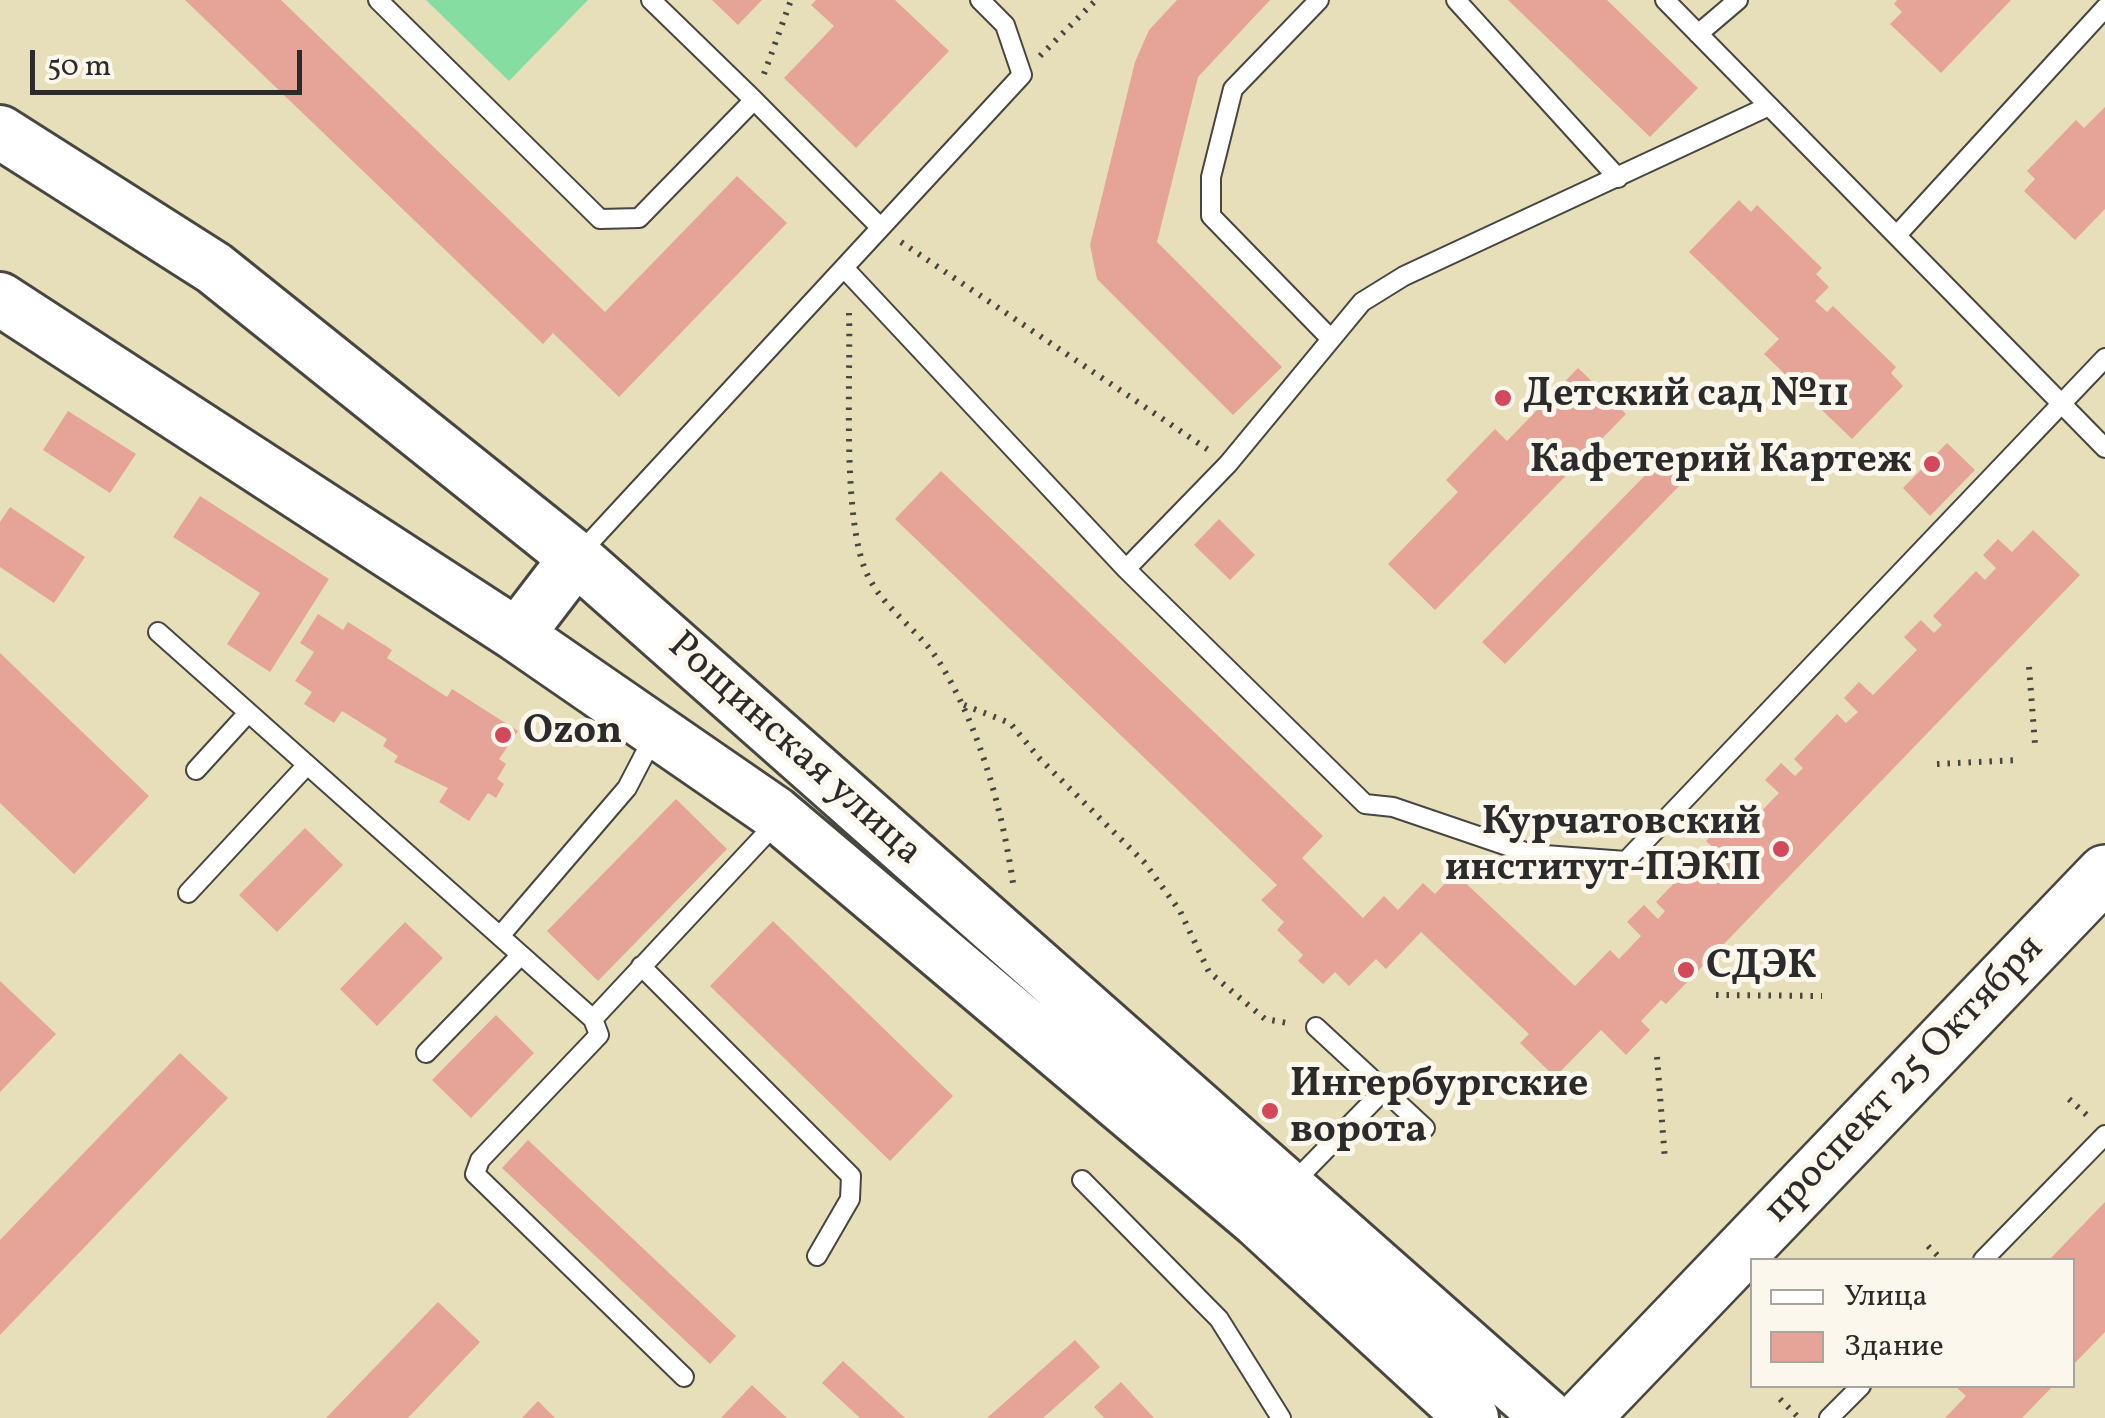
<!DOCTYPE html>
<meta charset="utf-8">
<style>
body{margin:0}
#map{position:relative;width:2105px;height:1418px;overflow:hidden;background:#e7dfba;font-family:Vollkorn,serif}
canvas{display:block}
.legend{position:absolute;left:1750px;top:1258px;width:325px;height:130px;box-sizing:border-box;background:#fbf7ec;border:2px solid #a8a59f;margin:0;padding:12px 18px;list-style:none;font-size:30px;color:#2b2b2b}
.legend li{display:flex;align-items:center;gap:20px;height:50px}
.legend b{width:50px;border:2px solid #a8a59f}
.scale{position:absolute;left:30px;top:50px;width:272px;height:45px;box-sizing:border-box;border:5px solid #2b2b2b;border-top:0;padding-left:12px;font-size:30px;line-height:35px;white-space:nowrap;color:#2b2b2b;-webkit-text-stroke:8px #fbf7ec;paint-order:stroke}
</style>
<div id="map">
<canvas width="2105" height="1418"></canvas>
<ul class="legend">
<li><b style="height:12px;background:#fff"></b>Улица</li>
<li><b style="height:28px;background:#e5a497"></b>Здание</li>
</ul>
<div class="scale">50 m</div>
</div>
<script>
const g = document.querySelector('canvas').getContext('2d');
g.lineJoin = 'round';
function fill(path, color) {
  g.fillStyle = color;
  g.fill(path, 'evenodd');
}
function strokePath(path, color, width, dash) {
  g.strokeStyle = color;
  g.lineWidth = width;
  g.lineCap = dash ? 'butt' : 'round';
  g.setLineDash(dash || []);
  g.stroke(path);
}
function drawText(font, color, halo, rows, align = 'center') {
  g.font = font + ' Vollkorn,serif';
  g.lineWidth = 10;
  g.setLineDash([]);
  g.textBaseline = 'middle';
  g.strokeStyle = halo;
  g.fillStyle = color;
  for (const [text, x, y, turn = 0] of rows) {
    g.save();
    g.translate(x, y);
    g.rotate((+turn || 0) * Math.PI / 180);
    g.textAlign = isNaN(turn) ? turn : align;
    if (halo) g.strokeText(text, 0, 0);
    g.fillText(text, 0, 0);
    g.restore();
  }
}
fill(new Path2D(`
 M 426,0 L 588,0 L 509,81 Z`), '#85dda1');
fill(new Path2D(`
 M 185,0 L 281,0 L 605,312 L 737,176 L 787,223 L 619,397 L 553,333 L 543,344 Z
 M 712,0 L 762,0 L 738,25 Z
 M 816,0 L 895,0 L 949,51 L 856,148 L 784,78 L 834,26 L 811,5 Z
 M 1177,0 L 1270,0 L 1198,77 L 1157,242 L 1282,367 L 1233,415 L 1097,279 L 1090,245 L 1135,62 L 1149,30 Z
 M 1508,0 L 1607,0 L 1698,88 L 1650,137 Z
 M 1897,0 L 2011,0 L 1941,73 L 1890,24 L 1902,12 L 1894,4 Z
 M 2105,107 L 2105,209 L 2075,240 L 2024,191 L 2035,179 L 2027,171 L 2076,120 L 2084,128 Z
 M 1739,200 L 1751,212 L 1757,205 L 1822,268 L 1816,274 L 1829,287 L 1815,301 L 1827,312 L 1833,306 L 1896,367 L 1891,373 L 1903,386 L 1852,439 L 1764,354 L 1779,339 L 1689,252 Z
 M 1578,368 L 1626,414 L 1435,610 L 1388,564 L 1458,492 L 1446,480 L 1495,429 L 1507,441 Z
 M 68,411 L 136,454 L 110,493 L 43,450 Z
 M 1947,443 L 1975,470 L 1930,516 L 1903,488 Z
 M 1664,456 L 1687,478 L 1505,664 L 1482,642 Z
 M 941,471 L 1323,836 L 1302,858 L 1363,918 L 1384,896 L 1398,910 L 1423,883 L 1435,894 L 1455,873 L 1575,986 L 1610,950 L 1619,959 L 1641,936 L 1627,922 L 1644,905 L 1658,919 L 1665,911 L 1656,902 L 1699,857 L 1708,866 L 1720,854 L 1706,841 L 1722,825 L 1735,838 L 1779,793 L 1765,780 L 1781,763 L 1795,776 L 1803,768 L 1794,759 L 1837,714 L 1846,723 L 1858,712 L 1844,698 L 1859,682 L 1873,695 L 1917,650 L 1904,637 L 1921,620 L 1934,633 L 1942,625 L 1933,616 L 1976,571 L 1985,580 L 1996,568 L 1983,555 L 1998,539 L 2012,552 L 2033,530 L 2080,575 L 1666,1004 L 1661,1000 L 1641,1021 L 1650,1030 L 1626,1055 L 1601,1030 L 1555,1077 L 1520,1043 L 1529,1034 L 1421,932 L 1386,969 L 1376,959 L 1349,986 L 1335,972 L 1323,984 L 1298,961 L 1303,955 L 1277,930 L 1284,922 L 1261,900 L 1277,885 L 895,519 Z
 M 200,496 L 329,579 L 270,672 L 227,644 L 260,593 L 173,537 Z
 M 10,507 L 85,557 L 54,603 L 0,567 L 0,522 Z
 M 1219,519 L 1255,555 L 1230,580 L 1194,545 Z
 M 318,614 L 343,630 L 348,622 L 392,650 L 387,658 L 447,697 L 452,689 L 518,731 L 499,759 L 506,764 L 497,779 L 504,784 L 496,798 L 488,793 L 469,821 L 439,802 L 448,788 L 394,762 L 398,756 L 383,746 L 387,739 L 342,711 L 334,723 L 304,704 L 312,692 L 295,681 L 314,652 L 300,643 Z
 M 0,653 L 149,796 L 74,874 L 0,803 Z
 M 676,799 L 727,849 L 598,981 L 547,931 Z
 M 305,828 L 343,865 L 277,932 L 239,895 Z
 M 773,921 L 953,1096 L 890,1161 L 710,986 Z
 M 405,922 L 443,958 L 377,1026 L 340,989 Z
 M 0,981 L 56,1034 L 0,1092 Z
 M 496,1015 L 534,1053 L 471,1118 L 432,1080 Z
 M 180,1053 L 228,1098 L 0,1335 L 0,1240 Z
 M 528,1140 L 736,1336 L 710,1364 L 502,1168 Z
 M 2105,1202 L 2105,1332 L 2072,1366 L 2072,1260 L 2049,1260 Z
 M 438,1302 L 480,1342 L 408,1418 L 326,1418 Z
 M 1075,1340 L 1100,1367 L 1043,1418 L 987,1418 Z
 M 843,1361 L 905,1418 L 860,1418 L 822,1383 Z
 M 1121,1382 L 1154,1418 L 1104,1418 L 1094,1407 Z
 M 752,1385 L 787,1418 L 721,1418 Z
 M 1955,1386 L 2053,1386 L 2022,1418 L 1945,1418 L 1966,1396 Z
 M 538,1401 L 555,1418 L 522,1418 Z`), '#e5a497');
const lane = new Path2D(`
 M 378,0 L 600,219 L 639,218 L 754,100 L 880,227
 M 651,0 L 754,100
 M 1319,0 L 1233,89 L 1211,177 L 1211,216 L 1329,337
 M 1456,0 L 1618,178
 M 1665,0 L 2105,448
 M 1698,34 L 1738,0
 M 1897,235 L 2105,8
 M 845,269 L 1126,569 L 1365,804 L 1393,807 L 1531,854 L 1626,861 L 2105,358
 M 580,553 L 1022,75 L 1005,25 L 980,0
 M 1126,569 L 1228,464 L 1362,302 L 1404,276 L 1769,106
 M 158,632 L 593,1019 L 599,1035 L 480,1160 L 475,1174 L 684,1377
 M 196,770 L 248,713
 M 188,893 L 307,765
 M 500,936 L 627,788 L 654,736
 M 641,966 L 851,1176 L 850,1199 L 817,1256
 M 593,1019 L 777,822
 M 1316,1027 L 1425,1128
 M 426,1053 L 521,955
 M 1082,1180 L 1219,1319 L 1281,1418
 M 1292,1184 L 1384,1090
 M 1983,1260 L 2105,1135
 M 1829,1418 L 1861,1386`);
const secondary = new Path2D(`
 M 0,132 L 214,268 L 576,558 L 1549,1418
 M 0,299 L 517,635 L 775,813 L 1258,1221 L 1472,1418
 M 517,635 L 576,558`);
const primary = new Path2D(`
 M 1582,1418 L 2105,873`);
strokePath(lane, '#474640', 22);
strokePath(secondary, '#474640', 58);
strokePath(primary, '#474640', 60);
strokePath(new Path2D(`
 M 1040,56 L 1096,0
 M 764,74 L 791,0
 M 901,242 L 1210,451
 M 849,313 C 851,378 841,526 869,578 C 885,609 919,631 938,660 C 979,725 1002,808 1013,883
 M 2029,667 L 2035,744
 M 964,705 L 1010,723 L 1040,759 L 1144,862 L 1180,911 L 1209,972 L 1265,1019 L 1293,1024
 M 1937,764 L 2020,760
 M 1716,995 L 1822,996
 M 1657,1057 L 1665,1160
 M 2069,1099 L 2090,1118
 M 1928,1246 L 1942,1260
 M 1780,1399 L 1799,1418`), '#474640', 6, [2.5, 8]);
strokePath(lane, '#fff', 18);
strokePath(secondary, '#fff', 52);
strokePath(primary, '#fff', 55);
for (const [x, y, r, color] of [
 [1503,398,10,"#d1495b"],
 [1932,464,10,"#d1495b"],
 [503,735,10,"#d1495b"],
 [1781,849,10,"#d1495b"],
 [1686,970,10,"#d1495b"],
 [1270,1111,10,"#d1495b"]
]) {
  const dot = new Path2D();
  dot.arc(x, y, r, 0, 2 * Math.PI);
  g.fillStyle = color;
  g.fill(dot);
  strokePath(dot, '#fbf7ec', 4);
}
drawText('bold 40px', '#2b2b2b', '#fbf7ec', [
 ["Детский сад №11",1523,398],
 ["Кафетерий Картеж",1912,464,"right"],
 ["Ozon",523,735],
 ["Курчатовский",1761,826,"right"],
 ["институт-ПЭКП",1761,872,"right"],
 ["СДЭК",1706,970],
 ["Ингербургские",1290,1088],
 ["ворота",1290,1134]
], 'left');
drawText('40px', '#2b2b2b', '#fbf7ec', [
 ["Рощинская улица",793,751,42],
 ["проспект 25 Октября",1906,1081,-46]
]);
</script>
